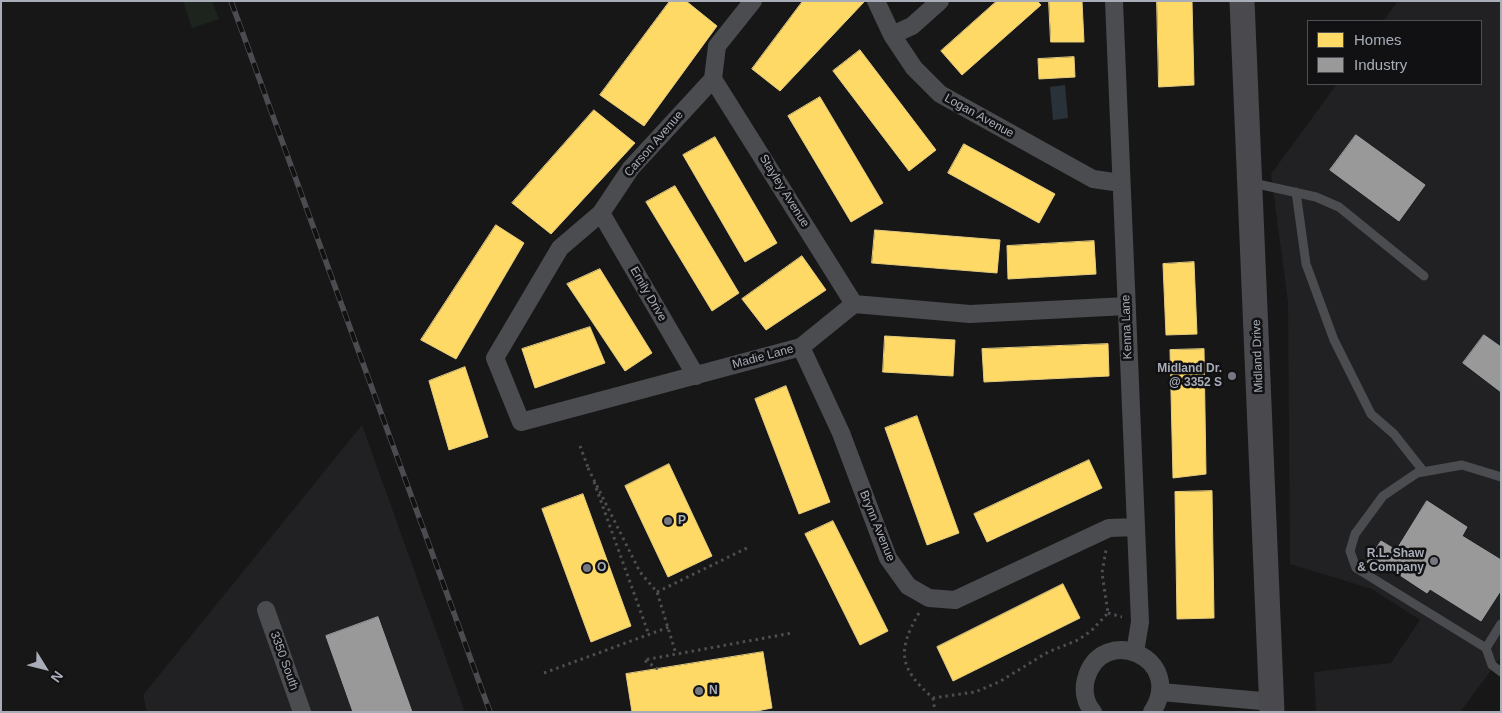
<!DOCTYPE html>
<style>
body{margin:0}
#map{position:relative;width:1502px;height:713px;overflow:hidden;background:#171717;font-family:Arial,sans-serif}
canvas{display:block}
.frame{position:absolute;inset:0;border:2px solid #a8adb8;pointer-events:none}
.legend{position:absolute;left:1307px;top:20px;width:175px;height:65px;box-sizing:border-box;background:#111113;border:1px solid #4d4f55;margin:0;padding:6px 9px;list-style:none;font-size:15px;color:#a8adb8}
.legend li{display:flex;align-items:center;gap:10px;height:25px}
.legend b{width:25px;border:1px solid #4d4f55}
.north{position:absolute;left:20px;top:643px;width:50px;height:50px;-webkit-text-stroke:4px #111113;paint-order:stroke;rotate:126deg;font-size:14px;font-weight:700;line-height:20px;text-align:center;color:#a8adb8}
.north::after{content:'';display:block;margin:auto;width:18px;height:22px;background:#a8adb8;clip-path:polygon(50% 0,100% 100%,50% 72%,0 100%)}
</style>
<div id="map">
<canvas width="1502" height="713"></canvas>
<div class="frame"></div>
<ul class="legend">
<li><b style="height:14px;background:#ffd966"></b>Homes</li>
<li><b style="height:14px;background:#999"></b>Industry</li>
</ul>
<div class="north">N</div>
</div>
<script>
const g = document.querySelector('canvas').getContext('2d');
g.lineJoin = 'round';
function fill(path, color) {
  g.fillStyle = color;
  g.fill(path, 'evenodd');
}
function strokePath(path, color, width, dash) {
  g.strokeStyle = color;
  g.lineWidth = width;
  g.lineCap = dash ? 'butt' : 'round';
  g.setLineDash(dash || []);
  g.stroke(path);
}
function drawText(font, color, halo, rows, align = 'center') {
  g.font = font + ' Arial,sans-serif';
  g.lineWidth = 5;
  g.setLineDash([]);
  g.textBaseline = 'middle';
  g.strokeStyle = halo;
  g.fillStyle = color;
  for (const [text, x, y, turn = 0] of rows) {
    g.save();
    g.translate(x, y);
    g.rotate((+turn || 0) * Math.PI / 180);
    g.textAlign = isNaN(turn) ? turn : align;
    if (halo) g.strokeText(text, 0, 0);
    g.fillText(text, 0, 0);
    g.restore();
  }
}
fill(new Path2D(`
 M 1398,1 L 1501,1 L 1501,657 L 1460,712 L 1316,712 L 1314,672 L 1391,663 L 1420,620 L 1372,589 L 1290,564 L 1288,302 L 1271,174 L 1337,84 L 1481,84 L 1481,21 L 1383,21 Z
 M 362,425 L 465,712 L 147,712 L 143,695 Z`), '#212123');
fill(new Path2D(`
 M 183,1 L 212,1 L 219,19 L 192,28 Z`), '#1d241e');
fill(new Path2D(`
 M 1065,85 L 1068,118 L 1053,120 L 1050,87 Z`), '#2a3239');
const homes = new Path2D(`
 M 670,1 L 686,1 L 717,26 L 644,126 L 600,95 Z
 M 803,1 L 864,2 L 780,91 L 752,69 Z
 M 997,1 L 1037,1 L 1041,5 L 962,75 L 941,51 Z
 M 1049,1 L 1082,1 L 1084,42 L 1051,42 Z
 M 1157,1 L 1192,1 L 1194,85 L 1159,87 Z
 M 860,50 L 936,150 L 909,171 L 833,71 Z
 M 1074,57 L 1075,77 L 1039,79 L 1038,59 Z
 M 820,97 L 883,203 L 851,222 L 788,116 Z
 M 594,110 L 635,143 L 551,234 L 512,203 Z
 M 715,137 L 777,243 L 745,262 L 683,155 Z
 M 964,144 L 1055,194 L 1039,223 L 948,173 Z
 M 675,186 L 739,293 L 712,311 L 646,202 Z
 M 496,225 L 524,243 L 456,359 L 421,340 Z
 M 875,230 L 1000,240 L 997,273 L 872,263 Z
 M 1094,241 L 1096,274 L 1008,279 L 1007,246 Z
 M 802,256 L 826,290 L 766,330 L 742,299 Z
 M 1194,262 L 1197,334 L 1166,335 L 1163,264 Z
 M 600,269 L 652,353 L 625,371 L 567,284 Z
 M 590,327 L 605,363 L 535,388 L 522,349 Z
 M 885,336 L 955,340 L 953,376 L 883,372 Z
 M 1108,344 L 1109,376 L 984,382 L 982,349 Z
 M 1204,349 L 1206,474 L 1173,478 L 1170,350 Z
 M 465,367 L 488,437 L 449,450 L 429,381 Z
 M 786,386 L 830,502 L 799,514 L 755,399 Z
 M 917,416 L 959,533 L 927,545 L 885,428 Z
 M 1089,460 L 1102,488 L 987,542 L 974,514 Z
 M 669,464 L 712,556 L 668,577 L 625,486 Z
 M 1212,491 L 1214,618 L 1177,619 L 1175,492 Z
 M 583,494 L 631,626 L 591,642 L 542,509 Z
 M 833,521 L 888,631 L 860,645 L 805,534 Z
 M 1063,584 L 1080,618 L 953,681 L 937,647 Z
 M 763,652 L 772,708 L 752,712 L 632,712 L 626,674 Z`);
fill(homes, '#ffd966');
strokePath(homes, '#e5cc7f', 1);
const industry = new Path2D(`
 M 1356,135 L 1425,185 L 1399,221 L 1330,170 Z
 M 1484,335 L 1501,347 L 1501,392 L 1463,363 Z
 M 1427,501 L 1467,527 L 1462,536 L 1501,560 L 1501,590 L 1481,621 L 1430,589 L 1427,593 L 1386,566 L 1382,572 L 1367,562 L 1381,541 L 1396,550 Z
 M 378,617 L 412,712 L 353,712 L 326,636 Z`);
fill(industry, '#999');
strokePath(industry, '#9e9fa2', 1);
strokePath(new Path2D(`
 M 580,446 L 589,470
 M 588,468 L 640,572 L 657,592 L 676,654
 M 594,482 L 649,635
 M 657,592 L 749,547
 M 919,613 C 896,652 900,669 933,698 L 975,692 L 999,682 L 1048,652 L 1078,640 L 1091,631 L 1108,613 L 1102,573 L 1106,550
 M 1108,613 L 1122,617
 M 658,669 L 644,660 L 792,633
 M 544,673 L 669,627
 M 933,698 L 935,712`), '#4d4e52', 3, [2.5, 4]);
strokePath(new Path2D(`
 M 1253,183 L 1316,197 L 1339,207 L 1424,276
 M 1296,192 L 1306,264 L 1334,340 L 1371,414 L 1394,434 L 1424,472
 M 1501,477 L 1462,465 L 1417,473 L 1383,496 L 1355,534 L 1350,551 L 1356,568 L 1486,648 L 1492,665 L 1501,672
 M 1486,648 L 1501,624`), '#4b4c50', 9);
strokePath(new Path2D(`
 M 753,1 L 717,46 L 713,79 L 631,168 L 601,213 L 560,248 L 495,358 L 521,422 L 801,347 L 854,304 L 970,314 L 1127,306
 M 876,1 L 892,35 L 914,68 L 940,94 L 1093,179 L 1121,183
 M 1114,1 L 1140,622 L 1135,652
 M 892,35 L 912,26 L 940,1
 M 713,79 L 854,304
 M 601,213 L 696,376
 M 801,347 L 841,433 L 888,558 L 908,586 L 929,598 L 955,600 L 1109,528 L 1136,527
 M 266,610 L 302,712
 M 1161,692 L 1273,702
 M 1093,712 C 1085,703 1083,690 1086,679 C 1101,622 1187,658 1152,712`), '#4b4c50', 18);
strokePath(new Path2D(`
 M 1242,1 L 1272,712`), '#4a4a4e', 25);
const rail = new Path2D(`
 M 231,1 L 490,712`);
strokePath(rail, '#4b4c4f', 5.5);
strokePath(rail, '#111113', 4, [11]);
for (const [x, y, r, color] of [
 [1232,376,5,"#757880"],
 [668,521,5,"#757880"],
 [1434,561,5,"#757880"],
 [587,568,5,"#757880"],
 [699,691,5,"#757880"]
]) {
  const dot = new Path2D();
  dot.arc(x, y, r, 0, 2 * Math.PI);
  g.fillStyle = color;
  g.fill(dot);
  strokePath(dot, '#111113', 2);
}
drawText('12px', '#a8adb8', '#111113', [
 ["Logan Avenue",979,116,29],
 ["Carson Avenue",654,144,-49],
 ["Stayley Avenue",784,191,58],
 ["Emily Drive",648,294,60],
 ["Kenna Lane",1127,327,-92],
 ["Midland Drive",1258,356,-92],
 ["Madie Lane",763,357,-15],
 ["Brynn Avenue",877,526,68],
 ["3350 South",284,661,70]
]);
drawText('bold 12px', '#a8adb8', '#111113', [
 ["Midland Dr.",1222,369,"right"],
 ["@ 3352 S",1222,383,"right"],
 ["P",678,521],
 ["R.L. Shaw",1424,554,"right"],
 ["& Company",1424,568,"right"],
 ["O",597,568],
 ["N",709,691]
], 'left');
</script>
